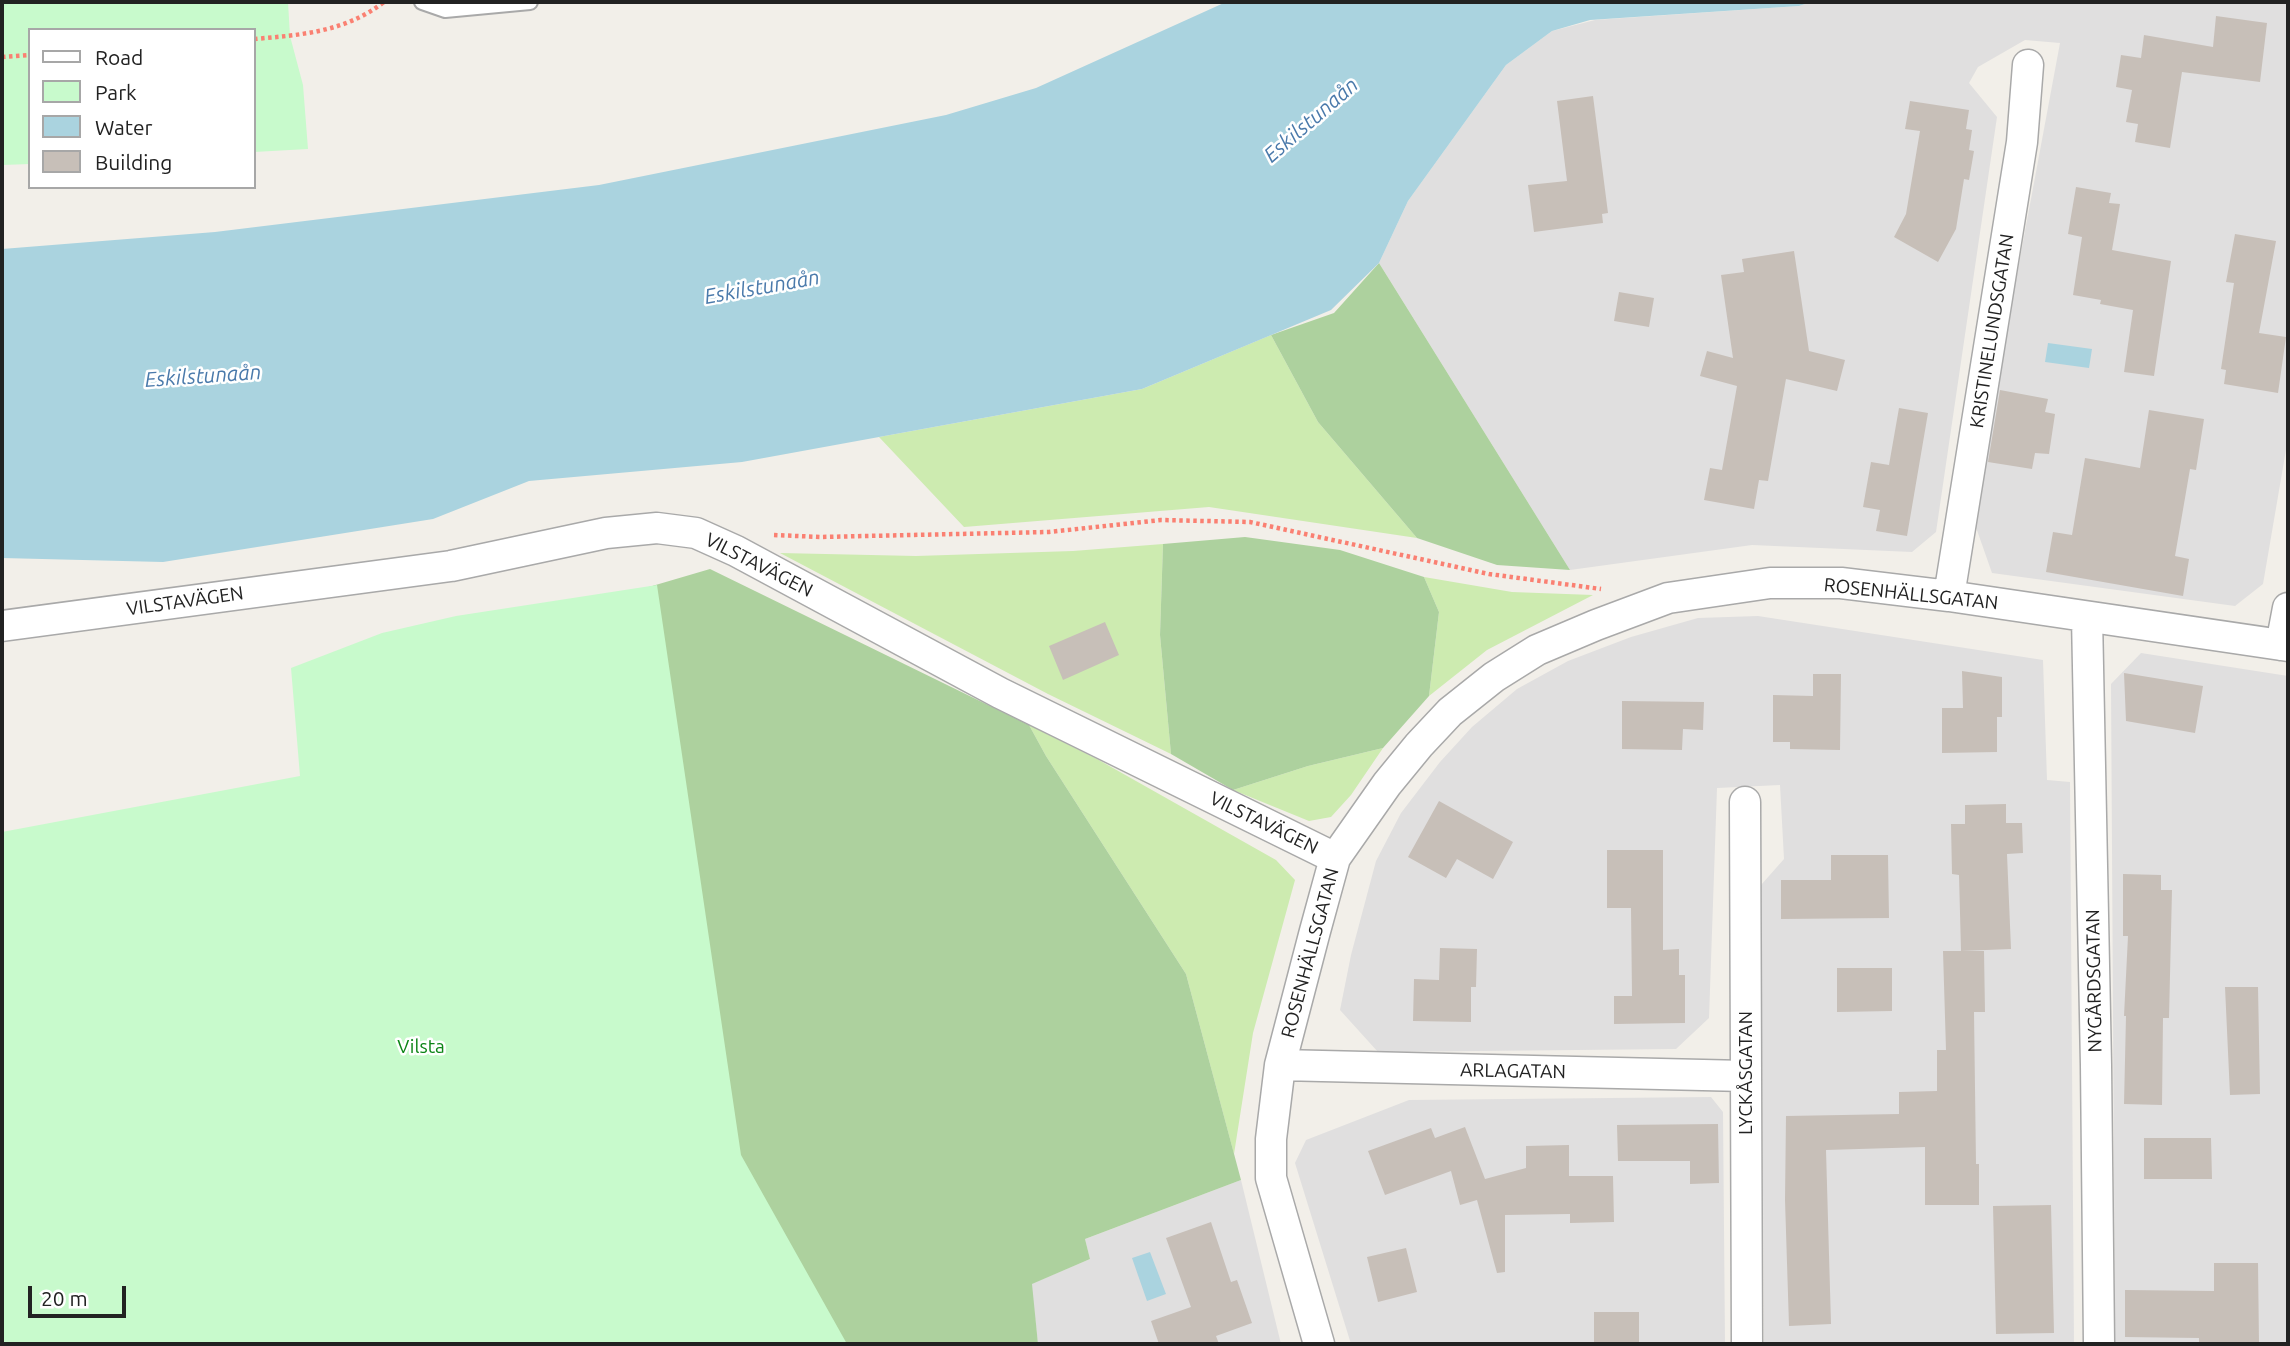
<!DOCTYPE html>
<meta charset="utf-8">
<style>
body{margin:0}
#map{position:relative;width:2290px;height:1346px;overflow:hidden;background:#f2efe9;font-family:Ubuntu,sans-serif}
canvas{display:block}
.frame{position:absolute;inset:0;border:4px solid #222;pointer-events:none}
.legend{position:absolute;left:28px;top:28px;width:228px;height:161px;box-sizing:border-box;background:#fff;border:2px solid #a7a7a7;margin:0;padding:9px 12px;list-style:none;font-size:21px;color:#222}
.legend li{display:flex;align-items:center;gap:14px;height:35px}
.legend b{width:35px;border:2px solid #a7a7a7}
.scale{position:absolute;left:28px;top:1286px;width:98px;height:32px;box-sizing:border-box;border:4px solid #222;border-top:0;padding-left:9px;font-size:21px;line-height:24px;white-space:nowrap;color:#222;-webkit-text-stroke:5px #fff;paint-order:stroke}
</style>
<div id="map">
<canvas width="2290" height="1346"></canvas>
<div class="frame"></div>
<ul class="legend">
<li><b style="height:9px;background:#fff"></b>Road</li>
<li><b style="height:19px;background:#c8facc"></b>Park</li>
<li><b style="height:19px;background:#aad3df"></b>Water</li>
<li><b style="height:19px;background:#c7bfb8"></b>Building</li>
</ul>
<div class="scale">20 m</div>
</div>
<script>
const g = document.querySelector('canvas').getContext('2d');
g.lineJoin = 'round';
function fill(path, color) {
  g.fillStyle = color;
  g.fill(path, 'evenodd');
}
function strokePath(path, color, width, dash) {
  g.strokeStyle = color;
  g.lineWidth = width;
  g.lineCap = dash ? 'butt' : 'round';
  g.setLineDash(dash || []);
  g.stroke(path);
}
function drawText(font, color, halo, rows, align = 'center') {
  g.font = font + ' Ubuntu,sans-serif';
  g.lineWidth = 5;
  g.setLineDash([]);
  g.textBaseline = 'middle';
  g.strokeStyle = halo;
  g.fillStyle = color;
  for (const [text, x, y, turn = 0] of rows) {
    g.save();
    g.translate(x, y);
    g.rotate((+turn || 0) * Math.PI / 180);
    g.textAlign = isNaN(turn) ? turn : align;
    if (halo) g.strokeText(text, 0, 0);
    g.fillText(text, 0, 0);
    g.restore();
  }
}
fill(new Path2D(`
 M 1811,2 L 2288,2 L 2288,438 L 2263,584 L 2235,606 L 1992,573 L 1972,516 L 2060,43 L 2025,40 L 1978,67 L 1969,83 L 1997,117 L 1936,532 L 1912,552 L 1752,545 L 1570,570 L 1379,263 L 1408,201 L 1506,65 L 1552,31 L 1595,20 L 1799,6 Z
 M 1758,616 L 2043,660 L 2047,780 L 2070,782 L 2074,1344 L 1764,1344 L 1761,885 L 1784,859 L 1780,785 L 1717,788 L 1709,1018 L 1676,1049 L 1378,1052 L 1340,1010 L 1351,955 L 1376,861 L 1401,813 L 1440,762 L 1472,727 L 1517,689 L 1568,661 L 1631,637 L 1698,618 Z
 M 2141,653 L 2288,676 L 2288,1344 L 2115,1344 L 2111,684 Z
 M 1711,1097 L 1723,1112 L 1725,1344 L 1351,1344 L 1295,1163 L 1306,1140 L 1409,1100 Z
 M 1241,1180 L 1281,1344 L 1038,1344 L 1031,1284 L 1090,1259 L 1085,1239 Z`), '#e0dfdf');
fill(new Path2D(`
 M 1271,335 L 1318,422 L 1417,538 L 1209,507 L 964,527 L 879,437 L 1142,389 Z
 M 1163,544 L 1160,635 L 1171,754 L 1048,694 L 780,553 L 916,556 L 1073,551 Z
 M 1424,577 L 1512,592 L 1593,595 L 1487,650 L 1429,696 L 1439,612 Z
 M 1029,725 L 1097,759 L 1276,860 L 1295,880 L 1253,1033 L 1234,1154 L 1186,974 L 1046,756 Z
 M 1383,748 L 1351,795 L 1331,817 L 1309,821 L 1233,790 L 1308,766 Z`), '#cdebb0');
fill(new Path2D(`
 M 1379,263 L 1570,570 L 1497,565 L 1417,538 L 1318,422 L 1271,335 L 1334,313 Z
 M 1245,537 L 1340,550 L 1424,577 L 1439,612 L 1429,696 L 1383,748 L 1308,766 L 1233,790 L 1171,754 L 1160,635 L 1163,544 Z
 M 710,569 L 1029,725 L 1046,756 L 1186,974 L 1241,1180 L 1085,1239 L 1090,1259 L 1032,1284 L 1038,1344 L 2,1344 L 316,784 L 346,676 Z`), '#add19e');
fill(new Path2D(`
 M 2,2 L 288,2 L 290,36 L 303,85 L 308,149 L 254,152 L 254,30 L 30,30 L 30,164 L 2,165 Z
 M 657,585 L 741,1155 L 847,1344 L 2,1344 L 2,832 L 300,776 L 291,668 L 382,633 L 456,616 Z`), '#c8facc');
fill(new Path2D(`
 M 1226,2 L 1811,2 L 1799,6 L 1590,20 L 1552,31 L 1506,65 L 1408,201 L 1379,263 L 1331,310 L 1142,389 L 742,462 L 529,481 L 433,519 L 163,562 L 2,558 L 2,249 L 215,232 L 599,185 L 946,115 L 1036,88 Z
 M 2048,343 L 2092,349 L 2089,368 L 2045,362 Z
 M 1150,1252 L 1166,1294 L 1147,1301 L 1132,1258 Z`), '#aad3df');
fill(new Path2D(`
 M 2216,16 L 2267,23 L 2260,82 L 2182,72 L 2170,148 L 2135,142 L 2138,124 L 2126,122 L 2132,90 L 2116,87 L 2121,55 L 2141,58 L 2144,35 L 2213,47 Z
 M 1593,96 L 1608,213 L 1602,214 L 1603,223 L 1534,232 L 1528,185 L 1567,181 L 1557,101 Z
 M 1910,101 L 1969,110 L 1966,129 L 1972,130 L 1969,150 L 1974,151 L 1969,180 L 1964,179 L 1956,229 L 1938,262 L 1894,237 L 1906,214 L 1920,131 L 1905,129 Z
 M 2076,187 L 2111,193 L 2109,203 L 2120,204 L 2112,250 L 2171,261 L 2154,376 L 2124,372 L 2133,310 L 2100,304 L 2101,300 L 2073,295 L 2082,237 L 2068,234 Z
 M 2235,234 L 2276,241 L 2259,333 L 2286,337 L 2278,393 L 2224,384 L 2226,370 L 2221,369 L 2234,283 L 2226,282 Z
 M 1794,251 L 1809,351 L 1845,360 L 1837,391 L 1786,379 L 1768,481 L 1759,480 L 1754,509 L 1704,500 L 1710,468 L 1722,470 L 1737,386 L 1700,376 L 1707,351 L 1733,358 L 1721,275 L 1744,272 L 1742,259 Z
 M 1619,292 L 1654,298 L 1649,327 L 1614,321 Z
 M 2000,390 L 2048,399 L 2045,412 L 2055,414 L 2049,454 L 2035,453 L 2032,469 L 1988,462 Z
 M 1899,408 L 1928,413 L 1907,536 L 1876,531 L 1880,510 L 1863,507 L 1871,462 L 1889,465 Z
 M 2149,410 L 2204,419 L 2196,470 L 2190,469 L 2175,556 L 2189,559 L 2183,596 L 2046,572 L 2053,532 L 2072,535 L 2085,458 L 2140,468 Z
 M 1105,622 L 1119,655 L 1063,680 L 1049,646 Z
 M 1962,671 L 2002,677 L 2002,717 L 1997,717 L 1997,752 L 1942,753 L 1942,708 L 1963,708 Z
 M 2124,673 L 2203,686 L 2195,733 L 2126,721 Z
 M 1813,674 L 1841,674 L 1840,750 L 1790,749 L 1790,742 L 1773,742 L 1773,695 L 1813,696 Z
 M 1622,701 L 1704,702 L 1703,730 L 1683,729 L 1682,750 L 1622,749 Z
 M 1439,801 L 1513,842 L 1493,879 L 1457,859 L 1446,878 L 1408,857 Z
 M 2006,804 L 2006,823 L 2022,823 L 2023,853 L 2007,854 L 2011,949 L 1961,951 L 1959,875 L 1952,874 L 1951,824 L 1965,824 L 1965,805 Z
 M 1607,850 L 1663,850 L 1663,950 L 1679,949 L 1679,975 L 1685,975 L 1685,1023 L 1614,1024 L 1614,996 L 1632,996 L 1631,908 L 1607,908 Z
 M 1831,855 L 1888,855 L 1889,918 L 1781,919 L 1781,880 L 1831,880 Z
 M 2123,874 L 2161,875 L 2161,890 L 2172,890 L 2169,1018 L 2163,1018 L 2162,1105 L 2124,1104 L 2126,1016 L 2124,1016 L 2128,936 L 2123,936 Z
 M 1440,948 L 1477,949 L 1476,987 L 1471,987 L 1471,1022 L 1413,1021 L 1414,979 L 1439,980 Z
 M 1943,951 L 1984,951 L 1985,1012 L 1974,1012 L 1976,1164 L 1979,1164 L 1979,1205 L 1925,1205 L 1925,1147 L 1826,1150 L 1831,1324 L 1789,1326 L 1785,1200 L 1786,1116 L 1899,1114 L 1899,1092 L 1937,1091 L 1937,1050 L 1946,1050 Z
 M 1837,968 L 1892,968 L 1892,1011 L 1837,1012 Z
 M 2225,987 L 2258,987 L 2260,1094 L 2230,1095 Z
 M 1718,1124 L 1719,1183 L 1690,1184 L 1690,1161 L 1618,1161 L 1617,1125 Z
 M 1465,1127 L 1485,1179 L 1526,1168 L 1526,1146 L 1569,1145 L 1569,1176 L 1613,1176 L 1614,1222 L 1570,1223 L 1570,1214 L 1505,1215 L 1505,1272 L 1497,1273 L 1477,1200 L 1460,1205 L 1451,1171 L 1385,1195 L 1368,1151 L 1431,1128 L 1435,1138 Z
 M 2144,1138 L 2211,1138 L 2212,1179 L 2144,1179 Z
 M 2051,1205 L 2054,1333 L 1996,1334 L 1993,1206 Z
 M 1211,1222 L 1231,1282 L 1237,1280 L 1252,1323 L 1216,1336 L 1219,1344 L 1159,1344 L 1151,1321 L 1191,1307 L 1166,1238 Z
 M 1406,1248 L 1417,1292 L 1378,1302 L 1367,1257 Z
 M 2214,1263 L 2258,1263 L 2259,1344 L 2199,1344 L 2199,1338 L 2125,1337 L 2125,1290 L 2214,1291 Z
 M 1594,1312 L 1639,1312 L 1639,1344 L 1594,1344 Z`), '#c7bfb8');
const lane = new Path2D(`
 M 422,2 L 445,10 L 530,2`);
const street = new Path2D(`
 M 1949,596 L 2022,142 L 2028,65
 M 2087,617 L 2096,1065 L 2099,1344
 M 2,626 L 451,566 L 606,533 L 657,528 L 696,533 L 736,551 L 1000,693 L 1335,858
 M 2281,645 L 2288,608
 M 1745,802 L 1747,1344
 M 1280,1065 L 1745,1076
 M 1319,1344 L 1271,1178 L 1271,1139 L 1280,1065 L 1315,931 L 1335,858 L 1387,784 L 1419,745 L 1450,712 L 1494,677 L 1537,650 L 1596,625 L 1668,598 L 1770,583 L 1841,583 L 1949,596 L 2288,646`);
strokePath(lane, '#a9a9a9', 18);
strokePath(street, '#a9a9a9', 33);
strokePath(new Path2D(`
 M 254,39 C 301,35 345,32 384,2
 M 2,57 L 30,55
 M 774,535 L 820,537 L 1049,532 L 1161,520 L 1250,522 L 1489,574 L 1601,589`), '#fa8072', 4.5, [3.5, 3.5]);
strokePath(lane, '#fff', 14);
strokePath(street, '#fff', 30);
drawText('19px', '#222', '#fff', [
 ["KRISTINELUNDSGATAN",1992,331,-81],
 ["VILSTAVÄGEN",759,565,27],
 ["ROSENHÄLLSGATAN",1911,594,6],
 ["VILSTAVÄGEN",185,601,-8],
 ["VILSTAVÄGEN",1264,823,26],
 ["ROSENHÄLLSGATAN",1310,953,-75],
 ["NYGÅRDSGATAN",2094,981,-91],
 ["ARLAGATAN",1513,1071,1],
 ["LYCKÅSGATAN",1746,1073,-90]
]);
drawText('19px', '#0c8416', '#fff', [
 ["Vilsta",421,1047]
]);
drawText('italic 21px', '#4a7aab', '#fff', [
 ["Eskilstunaån",1311,120,-41],
 ["Eskilstunaån",762,287,-10],
 ["Eskilstunaån",203,376,-4]
]);
</script>
